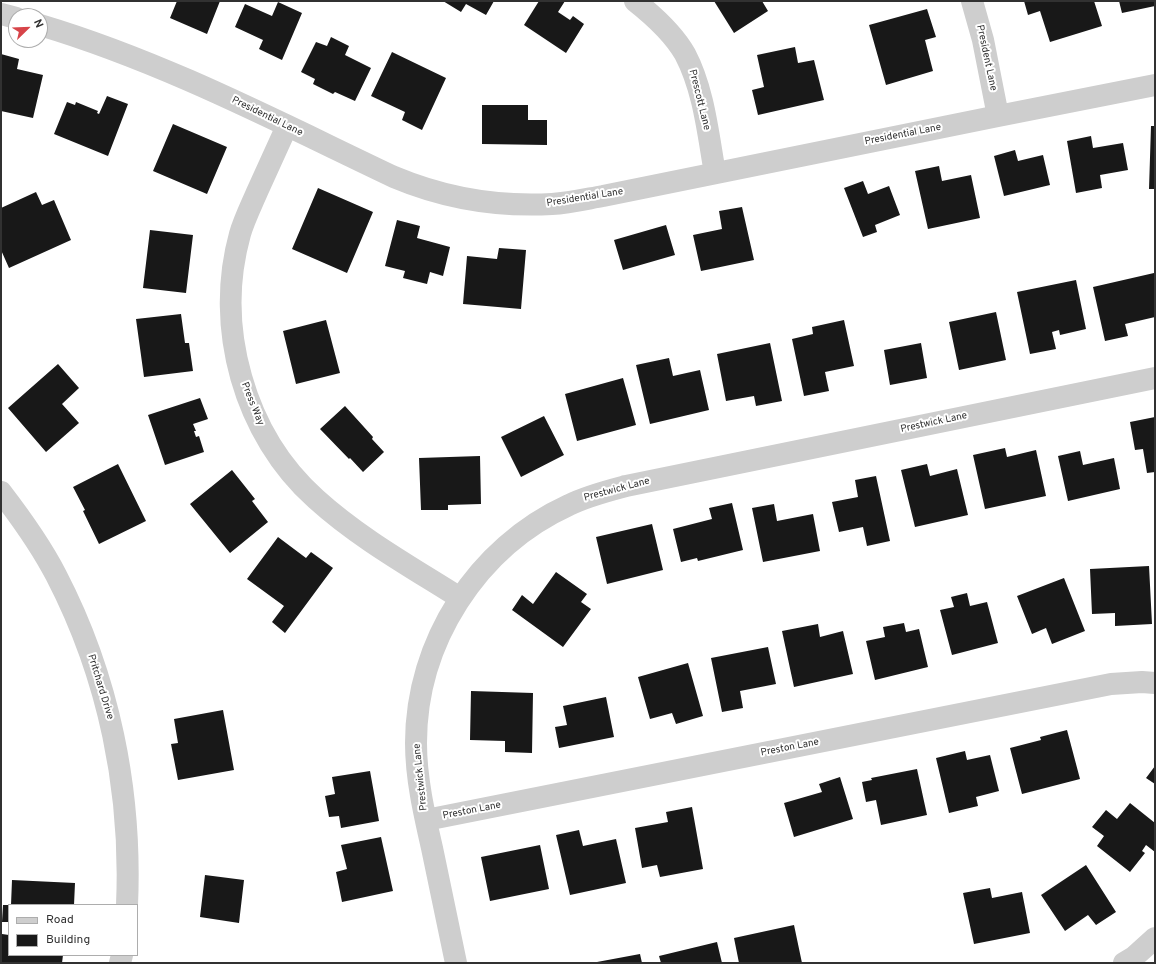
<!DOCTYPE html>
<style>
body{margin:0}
#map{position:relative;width:1156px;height:964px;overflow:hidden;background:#fff;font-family:Overpass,sans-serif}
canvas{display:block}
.frame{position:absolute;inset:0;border:2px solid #313131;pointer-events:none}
.legend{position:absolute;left:8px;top:904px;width:130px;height:52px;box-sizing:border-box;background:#fff;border:1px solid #adadad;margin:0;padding:5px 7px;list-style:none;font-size:12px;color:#313131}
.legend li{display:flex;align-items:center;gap:8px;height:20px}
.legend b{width:20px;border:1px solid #adadad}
.north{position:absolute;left:8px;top:8px;width:40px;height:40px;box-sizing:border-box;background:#fff;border:1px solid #adadad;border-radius:50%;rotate:67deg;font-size:11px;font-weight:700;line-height:16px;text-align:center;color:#313131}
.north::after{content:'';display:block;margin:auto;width:14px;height:18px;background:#d74449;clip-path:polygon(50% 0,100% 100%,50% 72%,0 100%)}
</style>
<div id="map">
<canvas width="1156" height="964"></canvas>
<div class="frame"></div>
<ul class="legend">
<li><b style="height:5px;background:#cecece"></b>Road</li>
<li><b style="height:11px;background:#181818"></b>Building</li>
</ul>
<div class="north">N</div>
</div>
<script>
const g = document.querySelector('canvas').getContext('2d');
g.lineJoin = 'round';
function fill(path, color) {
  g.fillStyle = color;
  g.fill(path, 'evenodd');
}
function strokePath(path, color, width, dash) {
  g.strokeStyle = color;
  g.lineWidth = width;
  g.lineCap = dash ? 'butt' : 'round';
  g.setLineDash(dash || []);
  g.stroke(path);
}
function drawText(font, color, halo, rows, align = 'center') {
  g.font = font + ' Overpass,sans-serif';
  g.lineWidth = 4;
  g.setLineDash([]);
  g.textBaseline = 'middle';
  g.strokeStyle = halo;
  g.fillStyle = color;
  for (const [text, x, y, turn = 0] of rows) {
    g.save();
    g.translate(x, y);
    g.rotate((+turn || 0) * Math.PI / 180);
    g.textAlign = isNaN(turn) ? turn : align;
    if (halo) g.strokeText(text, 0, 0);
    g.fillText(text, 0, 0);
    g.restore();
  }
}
fill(new Path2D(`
 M 177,1 L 220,1 L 207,34 L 170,18 Z
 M 443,1 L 494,1 L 486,15 L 466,4 L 461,12 Z
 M 539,1 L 565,1 L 558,12 L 570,20 L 573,16 L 584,24 L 566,53 L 524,25 Z
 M 714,1 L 762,1 L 768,11 L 734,33 Z
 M 1024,1 L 1094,1 L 1102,26 L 1050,42 L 1040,11 L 1028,15 Z
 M 1119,1 L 1155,1 L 1155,6 L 1122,13 Z
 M 278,2 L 302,13 L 282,60 L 259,49 L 263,40 L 235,27 L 245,4 L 272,16 Z
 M 927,9 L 936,37 L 925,40 L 933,71 L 886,85 L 869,25 Z
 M 331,37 L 349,46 L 345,55 L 371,68 L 355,101 L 335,92 L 333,94 L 313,84 L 315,79 L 301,72 L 316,42 L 327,46 Z
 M 795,47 L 798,63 L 814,60 L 824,100 L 758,115 L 752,90 L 764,87 L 757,55 Z
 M 392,52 L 446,78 L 422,130 L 402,120 L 405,112 L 371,96 Z
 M 1,54 L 19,59 L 17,69 L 43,75 L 33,118 L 1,111 Z
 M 107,96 L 128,104 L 108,156 L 54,134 L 67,102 L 75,105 L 76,102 L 98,111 L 97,113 L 99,114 Z
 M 482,105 L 528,105 L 528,120 L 547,120 L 547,145 L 482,144 Z
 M 173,124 L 227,147 L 207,194 L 153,171 Z
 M 1151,126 L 1155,126 L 1155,189 L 1149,189 Z
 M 1091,136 L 1093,148 L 1123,143 L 1128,170 L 1100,175 L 1102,188 L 1076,193 L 1067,141 Z
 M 1015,150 L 1018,161 L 1043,155 L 1050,185 L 1004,196 L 994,156 Z
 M 939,166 L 942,181 L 971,175 L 980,218 L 928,229 L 915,171 Z
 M 863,181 L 868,194 L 889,186 L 900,215 L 875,225 L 877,232 L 863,237 L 844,188 Z
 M 318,188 L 373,212 L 347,273 L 292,249 Z
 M 36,192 L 42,205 L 54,200 L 71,240 L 9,268 L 1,250 L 1,208 Z
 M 742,207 L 754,260 L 701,271 L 693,235 L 722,229 L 719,211 Z
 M 397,220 L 420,226 L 417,238 L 450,247 L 443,276 L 430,272 L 427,284 L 403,278 L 405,271 L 385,266 Z
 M 666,225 L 675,255 L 623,270 L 614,240 Z
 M 150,230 L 193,235 L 186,293 L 143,288 Z
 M 499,248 L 526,250 L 521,309 L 463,304 L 467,256 L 497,259 Z
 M 1154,273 L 1155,278 L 1155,317 L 1125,324 L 1128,336 L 1105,341 L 1093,287 Z
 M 1076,280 L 1086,329 L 1060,335 L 1059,330 L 1052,332 L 1056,349 L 1030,354 L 1017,292 Z
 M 996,312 L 1006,360 L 959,370 L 949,322 Z
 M 181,314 L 185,343 L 189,343 L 193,371 L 144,377 L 136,319 Z
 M 326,320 L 340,373 L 296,384 L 283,331 Z
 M 844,320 L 854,366 L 825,372 L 829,391 L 804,396 L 792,339 L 813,334 L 812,327 Z
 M 770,343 L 782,401 L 756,406 L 754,396 L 726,401 L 717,354 Z
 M 921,343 L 927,378 L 890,385 L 884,350 Z
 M 669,358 L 673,376 L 700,370 L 709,410 L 650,424 L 636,365 Z
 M 58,364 L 79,388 L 62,404 L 79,423 L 46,452 L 8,408 Z
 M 623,378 L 636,425 L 577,441 L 565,394 Z
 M 200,398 L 208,419 L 193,424 L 196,431 L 194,431 L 196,437 L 199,436 L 204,452 L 165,465 L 148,415 Z
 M 345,406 L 373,437 L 372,439 L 384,452 L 363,472 L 350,458 L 349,459 L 320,429 Z
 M 544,416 L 564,455 L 521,477 L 501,437 Z
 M 1155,417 L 1155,472 L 1147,473 L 1143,449 L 1135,450 L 1130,422 Z
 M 1005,448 L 1007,457 L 1036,450 L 1046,496 L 985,509 L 973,455 Z
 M 1080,451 L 1083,465 L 1114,458 L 1120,489 L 1068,501 L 1058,456 Z
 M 480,456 L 481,504 L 448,505 L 448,510 L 421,510 L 419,458 Z
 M 118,464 L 146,521 L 99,544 L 83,511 L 85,510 L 73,487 Z
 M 927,464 L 930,476 L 957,469 L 968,515 L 915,527 L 901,470 Z
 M 232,470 L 255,499 L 252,501 L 268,522 L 230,553 L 190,504 Z
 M 876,476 L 890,541 L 867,546 L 863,527 L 839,532 L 832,502 L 858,497 L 855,480 Z
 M 732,503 L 743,550 L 698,561 L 697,558 L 681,562 L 673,529 L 712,519 L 709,508 Z
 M 774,504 L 777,521 L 813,514 L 820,551 L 763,562 L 752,508 Z
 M 652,524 L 663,570 L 607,584 L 596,537 Z
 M 278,537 L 306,558 L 311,552 L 333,568 L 285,633 L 272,622 L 284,606 L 247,579 Z
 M 1149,566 L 1152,624 L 1115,626 L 1115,613 L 1092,614 L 1090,569 Z
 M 556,572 L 587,594 L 581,602 L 591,609 L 563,647 L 512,610 L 522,595 L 533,604 Z
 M 1064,578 L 1085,631 L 1052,644 L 1046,628 L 1032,634 L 1017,596 Z
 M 967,593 L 970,606 L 987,602 L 998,643 L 952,655 L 940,610 L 954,607 L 951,597 Z
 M 904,623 L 906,632 L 919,629 L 928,667 L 875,680 L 866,641 L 885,637 L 883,627 Z
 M 818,624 L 820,637 L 843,631 L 853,674 L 794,687 L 782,631 Z
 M 768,647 L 776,684 L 740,691 L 743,708 L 722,712 L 711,658 Z
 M 688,663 L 703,716 L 676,724 L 672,713 L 650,719 L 638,677 Z
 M 471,691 L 533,693 L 532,753 L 505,752 L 505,741 L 470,740 Z
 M 606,697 L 614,737 L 559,748 L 555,727 L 567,725 L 563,706 Z
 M 223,710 L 234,770 L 178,780 L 171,744 L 178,743 L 174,719 Z
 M 1067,730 L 1080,779 L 1022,794 L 1010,748 L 1041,740 L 1040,737 Z
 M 965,751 L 967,760 L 990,755 L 999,791 L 976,797 L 978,806 L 949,813 L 936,758 Z
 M 1155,766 L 1155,784 L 1146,778 Z
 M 917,769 L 927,815 L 881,825 L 876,800 L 866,802 L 862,782 L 872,780 L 871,778 Z
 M 370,771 L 379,821 L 341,828 L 339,816 L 329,817 L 325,796 L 335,794 L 332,777 Z
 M 840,777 L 853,819 L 794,837 L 784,803 L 822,792 L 819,784 Z
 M 1130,803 L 1155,823 L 1155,852 L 1146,845 L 1142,851 L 1145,853 L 1130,872 L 1097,846 L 1104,836 L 1092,827 L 1106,810 L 1117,819 Z
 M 692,807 L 703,869 L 660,877 L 657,865 L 642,868 L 635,828 L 668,822 L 666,812 Z
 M 579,830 L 583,846 L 616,839 L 626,883 L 570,895 L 556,835 Z
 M 381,837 L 393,891 L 342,902 L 336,872 L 347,869 L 341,845 Z
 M 540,845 L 549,889 L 490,901 L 481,857 Z
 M 1086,865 L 1116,912 L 1096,925 L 1088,915 L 1065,931 L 1041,895 Z
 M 205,875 L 244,880 L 239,923 L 200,917 Z
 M 12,880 L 75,883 L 74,905 L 11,905 Z
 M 990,888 L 992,898 L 1022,892 L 1030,933 L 974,944 L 963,893 Z
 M 3,905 L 9,905 L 9,922 L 2,922 Z
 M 794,925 L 802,963 L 739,963 L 734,938 Z
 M 2,934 L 9,935 L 9,955 L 63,955 L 62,963 L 1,963 Z
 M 717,942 L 722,963 L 661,963 L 659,956 Z
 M 640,954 L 642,963 L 598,963 L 597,962 Z`), '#181818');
strokePath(new Path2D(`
 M 635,1 C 654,16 673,33 685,54 C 704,90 708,134 715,173
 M 972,1 L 983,40 L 998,116
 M 1,14 L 16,18
 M 40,25 C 164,62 278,122 394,177 C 444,198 498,207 552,204 C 569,203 586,199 603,196 L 998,116 L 1155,85
 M 287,126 C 277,148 267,170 257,192 C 251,206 244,220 240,234 C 214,327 244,435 316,499 C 359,538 411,567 460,598
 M 1,492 C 21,518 41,546 56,575 C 109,677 132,791 127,905
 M 426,820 L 1111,684 L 1142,682 L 1155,683
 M 120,963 L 122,955
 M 456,963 C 448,925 440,886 432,848 C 424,813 416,778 416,743 C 416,642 477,547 569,505 C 587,496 607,491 626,486 L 1155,378
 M 1124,963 L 1134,957 L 1155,938`), '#cecece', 22);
drawText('10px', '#313131', '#fff', [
 ["President Lane",986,58,78],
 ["Prescott Lane",699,100,76],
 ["Presidential Lane",267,117,26],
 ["Presidential Lane",903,135,-11],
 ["Presidential Lane",585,198,-9],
 ["Press Way",252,404,68],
 ["Prestwick Lane",934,423,-12],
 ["Prestwick Lane",617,490,-15],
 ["Pritchard Drive",100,687,73],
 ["Preston Lane",790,748,-11],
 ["Prestwick Lane",421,777,-96],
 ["Preston Lane",472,811,-11]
]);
</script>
